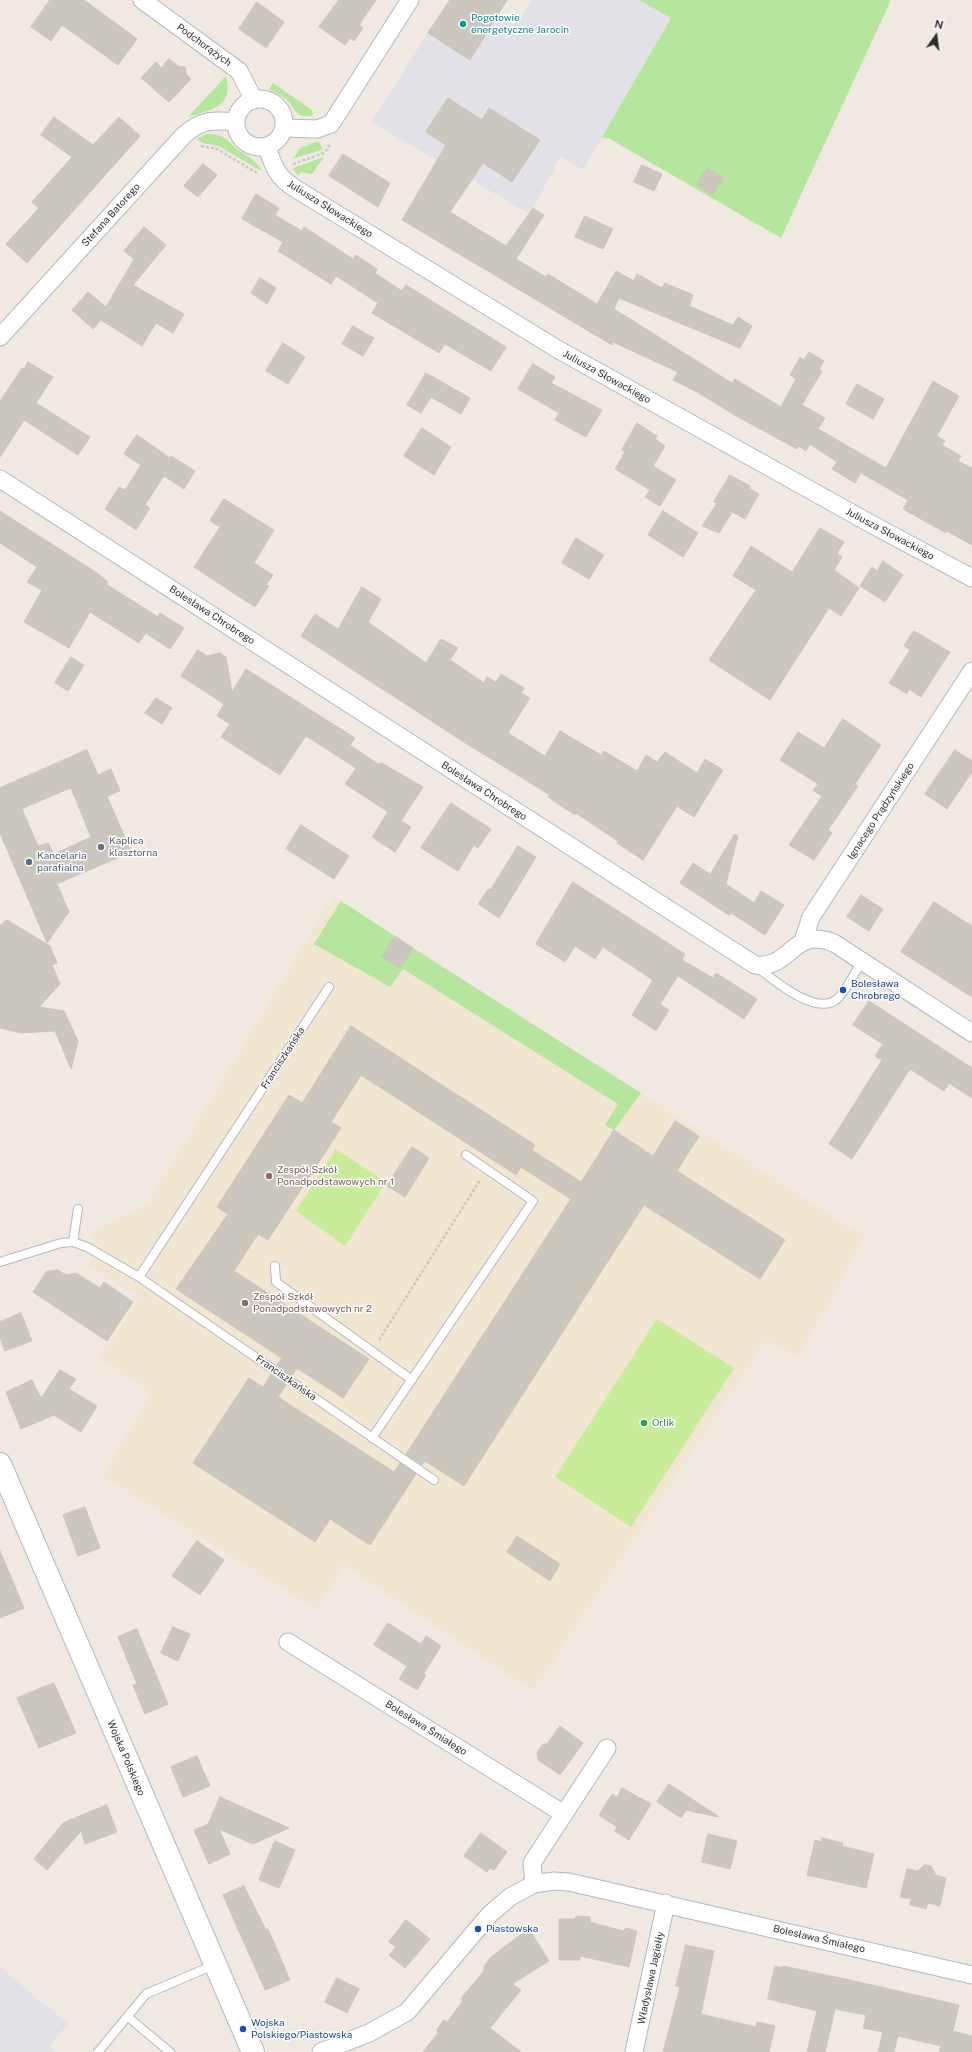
<!DOCTYPE html>
<meta charset="utf-8">
<style>
body{margin:0}
#map{position:relative;width:972px;height:2052px;overflow:hidden;background:#efe9e1;font-family:"Public Sans",sans-serif}
canvas{display:block}
.north{position:absolute;left:916px;top:16px;width:40px;height:40px;-webkit-text-stroke:3px #fff;paint-order:stroke;rotate:14deg;font-size:11px;font-weight:700;line-height:16px;text-align:center;color:#2e2e2e}
.north::after{content:'';display:block;margin:auto;width:14px;height:18px;background:#2e2e2e;clip-path:polygon(50% 0,100% 100%,50% 72%,0 100%)}
</style>
<div id="map">
<canvas width="972" height="2052"></canvas>
<div class="north">N</div>
</div>
<script>
const g = document.querySelector('canvas').getContext('2d');
g.lineJoin = 'round';
function fill(path, color) {
  g.fillStyle = color;
  g.fill(path, 'evenodd');
}
function strokePath(path, color, width, dash) {
  g.strokeStyle = color;
  g.lineWidth = width;
  g.lineCap = dash ? 'butt' : 'round';
  g.setLineDash(dash || []);
  g.stroke(path);
}
function drawText(font, color, halo, rows, align = 'center') {
  g.font = font + ' "Public Sans",sans-serif';
  g.lineWidth = 3;
  g.setLineDash([]);
  g.textBaseline = 'middle';
  g.strokeStyle = halo;
  g.fillStyle = color;
  for (const [text, x, y, turn = 0] of rows) {
    g.save();
    g.translate(x, y);
    g.rotate((+turn || 0) * Math.PI / 180);
    g.textAlign = isNaN(turn) ? turn : align;
    if (halo) g.strokeText(text, 0, 0);
    g.fillText(text, 0, 0);
    g.restore();
  }
}
fill(new Path2D(`
 M 531,0 L 640,0 L 671,18 L 583,170 L 561,156 L 530,214 L 371,122 L 428,33 L 470,59 L 498,15 L 516,24 Z
 M 0,1967 L 68,2024 L 49,2047 L 55,2052 L 0,2052 Z`), '#e3e1e8');
fill(new Path2D(`
 M 333,896 L 865,1237 L 799,1358 L 767,1339 L 533,1691 L 344,1565 L 317,1610 L 102,1476 L 152,1393 L 99,1358 L 139,1297 L 89,1267 L 95,1229 L 148,1203 Z`), '#f0e6d1');
fill(new Path2D(`
 M 639,0 L 891,0 L 781,238 L 610,139 L 602,137 L 671,18 Z
 M 226,76 C 234,108 212,109 188,117 Z
 M 273,83 L 312,110 L 313,116 C 294,118 297,110 286,99 C 281,95 275,92 269,89 Z
 M 206,134 C 226,133 227,142 241,152 C 251,158 254,160 262,170 L 259,170 L 219,146 L 203,143 L 197,139 Z
 M 318,141 L 323,149 L 293,159 L 300,148 Z
 M 324,157 L 312,174 L 301,172 L 298,176 L 293,168 Z
 M 341,901 L 395,936 L 400,968 L 413,948 L 641,1093 L 614,1130 L 605,1125 L 618,1104 L 403,969 L 390,987 L 314,944 Z`), '#b6e59e');
fill(new Path2D(`
 M 336,1149 L 386,1182 L 345,1246 L 296,1211 Z
 M 657,1319 L 734,1368 L 631,1527 L 555,1477 Z`), '#c9ec9a');
const building = new Path2D(`
 M 50,0 L 84,0 L 137,39 L 118,65 L 62,25 L 51,41 L 31,27 Z
 M 339,0 L 376,0 L 359,25 L 363,28 L 354,41 L 350,38 L 345,45 L 319,27 Z
 M 450,0 L 507,0 L 470,60 L 428,33 Z
 M 257,2 L 284,22 L 266,48 L 239,29 Z
 M 169,59 L 178,66 L 185,67 L 186,74 L 191,79 L 169,102 L 141,78 L 156,62 L 161,68 Z
 M 448,98 L 482,120 L 489,108 L 540,140 L 512,182 L 483,163 L 450,212 L 506,246 L 533,208 L 544,215 L 516,259 L 546,277 L 548,274 L 597,304 L 616,271 L 634,281 L 637,274 L 662,288 L 665,283 L 693,295 L 689,306 L 733,325 L 738,317 L 752,326 L 740,348 L 619,298 L 614,309 L 732,383 L 735,379 L 781,407 L 796,379 L 790,375 L 800,357 L 804,360 L 809,352 L 824,361 L 819,369 L 822,371 L 802,405 L 825,418 L 818,429 L 886,468 L 933,381 L 959,396 L 937,436 L 945,441 L 942,445 L 961,456 L 958,461 L 972,468 L 972,545 L 947,531 L 946,533 L 903,509 L 908,500 L 861,473 L 855,483 L 832,469 L 837,462 L 810,444 L 806,451 L 799,446 L 797,449 L 738,417 L 697,392 L 673,380 L 678,372 L 613,342 L 612,345 L 402,220 L 446,145 L 426,132 Z
 M 54,117 L 93,145 L 119,117 L 140,136 L 27,263 L 6,244 L 39,208 L 32,202 L 72,157 L 41,135 Z
 M 343,154 L 390,183 L 378,207 L 329,176 Z
 M 203,164 L 217,175 L 198,197 L 184,186 Z
 M 642,165 L 662,174 L 654,191 L 634,182 Z
 M 707,168 L 723,178 L 713,195 L 697,185 Z
 M 256,194 L 279,208 L 275,215 L 302,231 L 304,227 L 353,259 L 356,255 L 377,269 L 375,273 L 402,291 L 406,285 L 506,347 L 491,371 L 445,344 L 439,353 L 372,313 L 378,303 L 336,276 L 331,284 L 278,251 L 283,242 L 242,219 Z
 M 585,216 L 613,229 L 603,249 L 575,237 Z
 M 144,227 L 166,245 L 133,285 L 184,314 L 173,333 L 156,323 L 142,346 L 101,320 L 93,329 L 72,310 L 88,292 L 106,307 L 134,259 L 124,251 Z
 M 260,278 L 276,288 L 267,304 L 251,293 Z
 M 353,326 L 374,338 L 363,356 L 342,344 Z
 M 283,343 L 305,357 L 288,384 L 266,371 Z
 M 28,362 L 53,377 L 36,403 L 90,437 L 78,455 L 24,420 L 0,457 L 0,401 L 22,368 L 24,369 Z
 M 533,364 L 555,377 L 551,383 L 602,410 L 586,437 L 555,420 L 559,413 L 518,389 Z
 M 426,373 L 470,398 L 461,414 L 431,397 L 421,413 L 407,405 Z
 M 857,384 L 884,399 L 873,419 L 846,404 Z
 M 637,423 L 657,436 L 655,439 L 665,446 L 653,466 L 676,480 L 660,506 L 645,497 L 650,490 L 615,469 L 625,452 L 622,450 Z
 M 422,428 L 451,447 L 434,475 L 404,456 Z
 M 137,435 L 170,458 L 171,456 L 195,471 L 184,489 L 164,476 L 145,505 L 150,508 L 136,530 L 105,509 L 119,487 L 125,490 L 141,465 L 124,454 Z
 M 730,475 L 750,486 L 749,488 L 759,494 L 745,519 L 732,512 L 719,533 L 702,526 L 717,503 L 714,502 Z
 M 224,499 L 274,530 L 254,563 L 273,575 L 266,585 L 269,586 L 255,607 L 194,567 L 220,527 L 210,521 Z
 M 0,511 L 97,573 L 108,582 L 106,584 L 158,617 L 160,613 L 184,628 L 170,649 L 146,633 L 139,643 L 90,612 L 69,648 L 24,622 L 42,590 L 27,582 L 37,567 L 0,543 Z
 M 663,511 L 698,533 L 683,557 L 648,535 Z
 M 820,528 L 844,542 L 837,553 L 842,557 L 834,570 L 859,588 L 841,616 L 829,608 L 770,700 L 709,660 L 756,590 L 733,576 L 751,546 L 792,572 Z
 M 576,538 L 604,555 L 589,579 L 562,563 Z
 M 883,561 L 903,575 L 885,602 L 860,586 L 872,567 L 877,571 Z
 M 362,587 L 381,599 L 368,622 L 426,663 L 441,639 L 458,648 L 450,660 L 484,683 L 487,677 L 496,682 L 501,674 L 524,688 L 521,693 L 530,698 L 508,733 L 545,756 L 560,731 L 601,755 L 604,751 L 637,771 L 646,755 L 657,762 L 665,752 L 697,773 L 705,759 L 723,770 L 694,817 L 677,806 L 643,860 L 617,843 L 618,841 L 576,813 L 575,815 L 548,797 L 550,795 L 462,741 L 301,636 L 315,614 L 338,629 Z
 M 914,631 L 950,652 L 921,697 L 909,689 L 907,694 L 889,683 L 910,650 L 904,646 Z
 M 198,650 L 207,656 L 220,653 L 226,657 L 232,692 L 246,669 L 355,738 L 350,745 L 378,764 L 382,763 L 423,787 L 401,821 L 411,827 L 395,852 L 372,837 L 388,812 L 345,784 L 356,768 L 306,736 L 280,775 L 221,737 L 230,724 L 217,716 L 224,704 L 181,676 Z
 M 71,657 L 84,665 L 68,691 L 55,683 Z
 M 156,698 L 172,708 L 162,724 L 145,713 Z
 M 843,719 L 881,745 L 855,784 L 858,786 L 828,830 L 832,833 L 814,860 L 789,845 L 822,796 L 813,790 L 818,784 L 780,760 L 798,732 L 824,748 Z
 M 87,750 L 98,775 L 111,769 L 120,791 L 107,796 L 131,852 L 57,884 L 69,912 L 47,943 L 0,833 L 0,788 ZM 71,788 L 91,837 L 54,854 L 48,843 L 38,846 L 22,809 Z
 M 955,750 L 972,761 L 972,772 L 947,809 L 925,794 Z
 M 451,803 L 491,829 L 478,848 L 474,845 L 458,871 L 421,848 Z
 M 301,825 L 349,856 L 334,879 L 286,849 Z
 M 735,834 L 738,836 L 726,884 L 754,903 L 761,891 L 784,905 L 765,935 L 731,913 L 729,915 L 680,883 L 693,863 L 710,874 Z
 M 518,846 L 536,857 L 499,918 L 478,904 L 488,889 L 490,890 Z
 M 573,882 L 685,954 L 682,960 L 713,978 L 716,973 L 757,999 L 744,1019 L 678,976 L 660,1004 L 669,1010 L 656,1031 L 632,1015 L 653,980 L 603,947 L 595,959 L 575,946 L 565,962 L 536,944 Z
 M 861,895 L 883,909 L 869,931 L 847,917 Z
 M 934,902 L 972,926 L 972,997 L 901,952 Z
 M 7,920 L 50,946 L 57,963 L 52,965 L 60,984 L 39,1007 L 64,1011 L 78,1041 L 71,1069 L 55,1031 L 21,1033 L 0,1028 L 0,926 Z
 M 395,936 L 413,948 L 400,968 L 382,957 Z
 M 869,1001 L 972,1068 L 972,1098 L 949,1083 L 944,1091 L 910,1069 L 852,1159 L 829,1144 L 882,1060 L 875,1056 L 883,1044 L 853,1025 Z
 M 351,1026 L 535,1145 L 532,1150 L 581,1182 L 614,1130 L 653,1156 L 675,1121 L 699,1136 L 677,1171 L 785,1240 L 760,1279 L 644,1205 L 464,1486 L 425,1461 L 422,1465 L 406,1454 L 571,1199 L 521,1167 L 516,1175 L 361,1075 L 331,1122 L 341,1128 L 268,1240 L 258,1234 L 234,1271 L 369,1359 L 343,1398 L 297,1368 L 292,1376 L 277,1365 L 282,1358 L 176,1289 L 228,1214 L 217,1207 L 289,1095 L 302,1103 Z
 M 412,1147 L 429,1158 L 405,1197 L 387,1186 Z
 M 58,1270 L 66,1275 L 76,1273 L 100,1288 L 104,1282 L 133,1302 L 107,1341 L 33,1292 L 46,1272 Z
 M 21,1313 L 32,1341 L 5,1351 L 0,1337 L 0,1322 Z
 M 60,1370 L 76,1379 L 69,1389 L 97,1406 L 81,1432 L 54,1415 L 21,1429 L 6,1392 L 32,1380 L 41,1398 Z
 M 271,1375 L 286,1385 L 278,1397 L 394,1472 L 400,1463 L 416,1474 L 370,1545 L 330,1519 L 315,1542 L 193,1463 L 249,1378 L 263,1387 Z
 M 85,1507 L 100,1548 L 78,1556 L 63,1515 Z
 M 517,1536 L 560,1564 L 550,1581 L 507,1552 Z
 M 197,1541 L 224,1560 L 200,1595 L 172,1576 Z
 M 0,1551 L 24,1608 L 0,1618 Z
 M 388,1623 L 421,1644 L 426,1636 L 441,1646 L 424,1673 L 426,1675 L 417,1690 L 399,1679 L 407,1666 L 374,1645 Z
 M 173,1627 L 190,1634 L 178,1661 L 161,1653 Z
 M 137,1629 L 168,1704 L 145,1714 L 133,1685 L 137,1684 L 118,1637 Z
 M 54,1683 L 76,1733 L 39,1748 L 17,1698 Z
 M 560,1726 L 583,1743 L 560,1775 L 538,1760 L 537,1752 L 543,1744 L 547,1744 Z
 M 197,1756 L 210,1786 L 183,1797 L 171,1767 Z
 M 669,1784 L 718,1816 L 718,1817 L 686,1810 L 681,1818 L 657,1802 Z
 M 622,1788 L 651,1804 L 629,1840 L 615,1831 L 617,1827 L 599,1815 L 612,1794 L 617,1797 Z
 M 220,1797 L 289,1828 L 253,1844 L 219,1829 L 230,1854 L 209,1864 L 194,1830 L 208,1824 Z
 M 107,1805 L 117,1832 L 85,1844 L 81,1831 L 47,1870 L 34,1859 L 63,1823 Z
 M 481,1833 L 507,1852 L 494,1870 L 490,1868 L 487,1872 L 464,1856 Z
 M 708,1834 L 737,1841 L 730,1869 L 702,1862 Z
 M 822,1838 L 843,1843 L 842,1846 L 874,1854 L 866,1888 L 807,1875 L 815,1840 L 822,1842 Z
 M 275,1841 L 295,1850 L 279,1888 L 259,1880 Z
 M 925,1865 L 931,1866 L 936,1875 L 946,1878 L 940,1906 L 928,1903 L 926,1909 L 910,1905 L 911,1899 L 900,1897 L 907,1869 L 917,1871 Z
 M 244,1886 L 266,1930 L 268,1929 L 290,1980 L 265,1990 L 223,1895 Z
 M 577,1916 L 590,1917 L 590,1922 L 623,1931 L 626,1928 L 637,1931 L 629,1967 L 580,1956 L 580,1960 L 559,1960 L 559,1919 L 574,1919 Z
 M 406,1920 L 430,1939 L 405,1968 L 389,1955 L 396,1947 L 389,1942 Z
 M 529,1929 L 549,1961 L 512,1984 L 521,1990 L 490,2028 L 521,2052 L 423,2052 L 438,2033 L 437,2029 L 444,2020 L 447,2022 L 462,2002 L 462,1997 L 484,1971 L 484,1966 L 491,1957 Z
 M 686,1945 L 714,1951 L 701,2014 L 756,2027 L 757,2022 L 775,2026 L 769,2052 L 663,2052 L 680,1987 L 676,1986 Z
 M 775,1966 L 783,1968 L 783,1966 L 850,1980 L 959,2005 L 953,2031 L 972,2036 L 972,2052 L 939,2052 L 941,2046 L 898,2036 L 894,2052 L 878,2052 L 883,2032 L 863,2028 L 866,2015 L 835,2009 L 825,2052 L 807,2052 L 817,2011 L 768,1999 Z
 M 337,1978 L 359,1989 L 347,2013 L 325,2002 Z`);
fill(building, '#cbc7bf');
strokePath(building, '#cbc5ba', 1);
const service = new Path2D(`
 M 757,967 C 773,980 817,1017 837,999 C 846,991 855,972 862,961
 M 73,1242 L 78,1209
 M 0,1262 L 61,1243 L 73,1242 L 87,1247 L 139,1277 L 434,1480
 M 275,1266 L 276,1282 L 412,1380
 M 139,1277 L 329,987
 M 372,1438 L 533,1201 L 466,1155
 M 128,2017 L 170,2052
 M 98,2052 L 146,1994 L 214,1965`);
const minor = new Path2D(`
 M 142,0 L 239,71 L 254,100
 M236 123a24 24 0 1 1 48 0a24 24 0 1 1-48 0Z
 M 284,128 L 317,129 L 331,124 L 410,0
 M 267,147 C 274,168 277,177 296,189 L 559,350 L 873,525 L 972,578
 M 0,337 L 184,135 C 202,119 213,120 236,122
 M 0,479 L 755,965 C 793,969 791,926 834,943 L 972,1033
 M 803,941 L 811,917 L 972,671
 M 288,1642 L 564,1814
 M 534,1884 L 532,1863 L 607,1748
 M 321,2052 L 369,2033 L 407,2012 L 490,1914 L 510,1897 L 534,1884 L 554,1881 L 569,1882 L 972,1975
 M 634,2052 L 666,1903`);
const secondary = new Path2D(`
 M 0,1464 L 253,2052`);
strokePath(service, '#b4b7c1', 10);
strokePath(minor, '#b4b7c1', 19);
strokePath(secondary, '#b4b7c1', 24);
strokePath(new Path2D(`
 M 201,146 L 217,149 L 257,173
 M 293,164 L 324,153 L 330,145
 M 379,1340 L 480,1180`), '#c9c9c9', 2.5, [3, 2]);
strokePath(service, '#fff', 8);
strokePath(minor, '#fff', 17);
strokePath(secondary, '#fff', 22);
for (const [x, y, r, color] of [
 [463,24,4,"#0f9aa8"],
 [101,847,4,"#6b7280"],
 [29,862,4,"#5c6f8a"],
 [843,990,4,"#1a4fb4"],
 [269,1176,4,"#8d6e63"],
 [245,1303,4,"#8d6e63"],
 [644,1423,4,"#2e9e5b"],
 [478,1929,4,"#1a4fb4"],
 [243,2029,4,"#1a4fb4"]
]) {
  const dot = new Path2D();
  dot.arc(x, y, r, 0, 2 * Math.PI);
  g.fillStyle = color;
  g.fill(dot);
  strokePath(dot, '#fff', 1.5);
}
drawText('10px', '#0d838f', '#fff', [
 ["Pogotowie",471,18],
 ["energetyczne Jarocin",471,30]
], 'left');
drawText('10px', '#2e2e2e', '#fff', [
 ["Podchorążych",204,45,36],
 ["Juliusza Słowackiego",330,209,32],
 ["Stefana Batorego",111,215,-48],
 ["Juliusza Słowackiego",607,377,29],
 ["Juliusza Słowackiego",890,534,28],
 ["Bolesława Chrobrego",212,615,33],
 ["Bolesława Chrobrego",484,791,33],
 ["Ignacego Prądzyńskiego",881,811,-57],
 ["Franciszkańska",283,1058,-57],
 ["Franciszkańska",286,1378,35],
 ["Bolesława Śmiałego",426,1728,32],
 ["Wojska Polskiego",126,1758,67],
 ["Bolesława Śmiałego",819,1939,13],
 ["Władysława Jagiełły",651,1978,-78]
]);
drawText('10px', '#5b616d', '#fff', [
 ["Kaplica",109,841],
 ["klasztorna",109,853]
], 'left');
drawText('10px', '#4e5e75', '#fff', [
 ["Kancelaria",37,856],
 ["parafialna",37,868]
], 'left');
drawText('10px', '#164399', '#fff', [
 ["Bolesława",851,984],
 ["Chrobrego",851,996],
 ["Piastowska",486,1929],
 ["Wojska",251,2023],
 ["Polskiego/Piastowska",251,2035]
], 'left');
drawText('10px', '#785e54', '#fff', [
 ["Zespół Szkół",277,1170],
 ["Ponadpodstawowych nr 1",277,1182],
 ["Zespół Szkół",253,1297],
 ["Ponadpodstawowych nr 2",253,1309]
], 'left');
drawText('10px', '#27864d', '#fff', [
 ["Orlik",652,1423]
], 'left');
</script>
